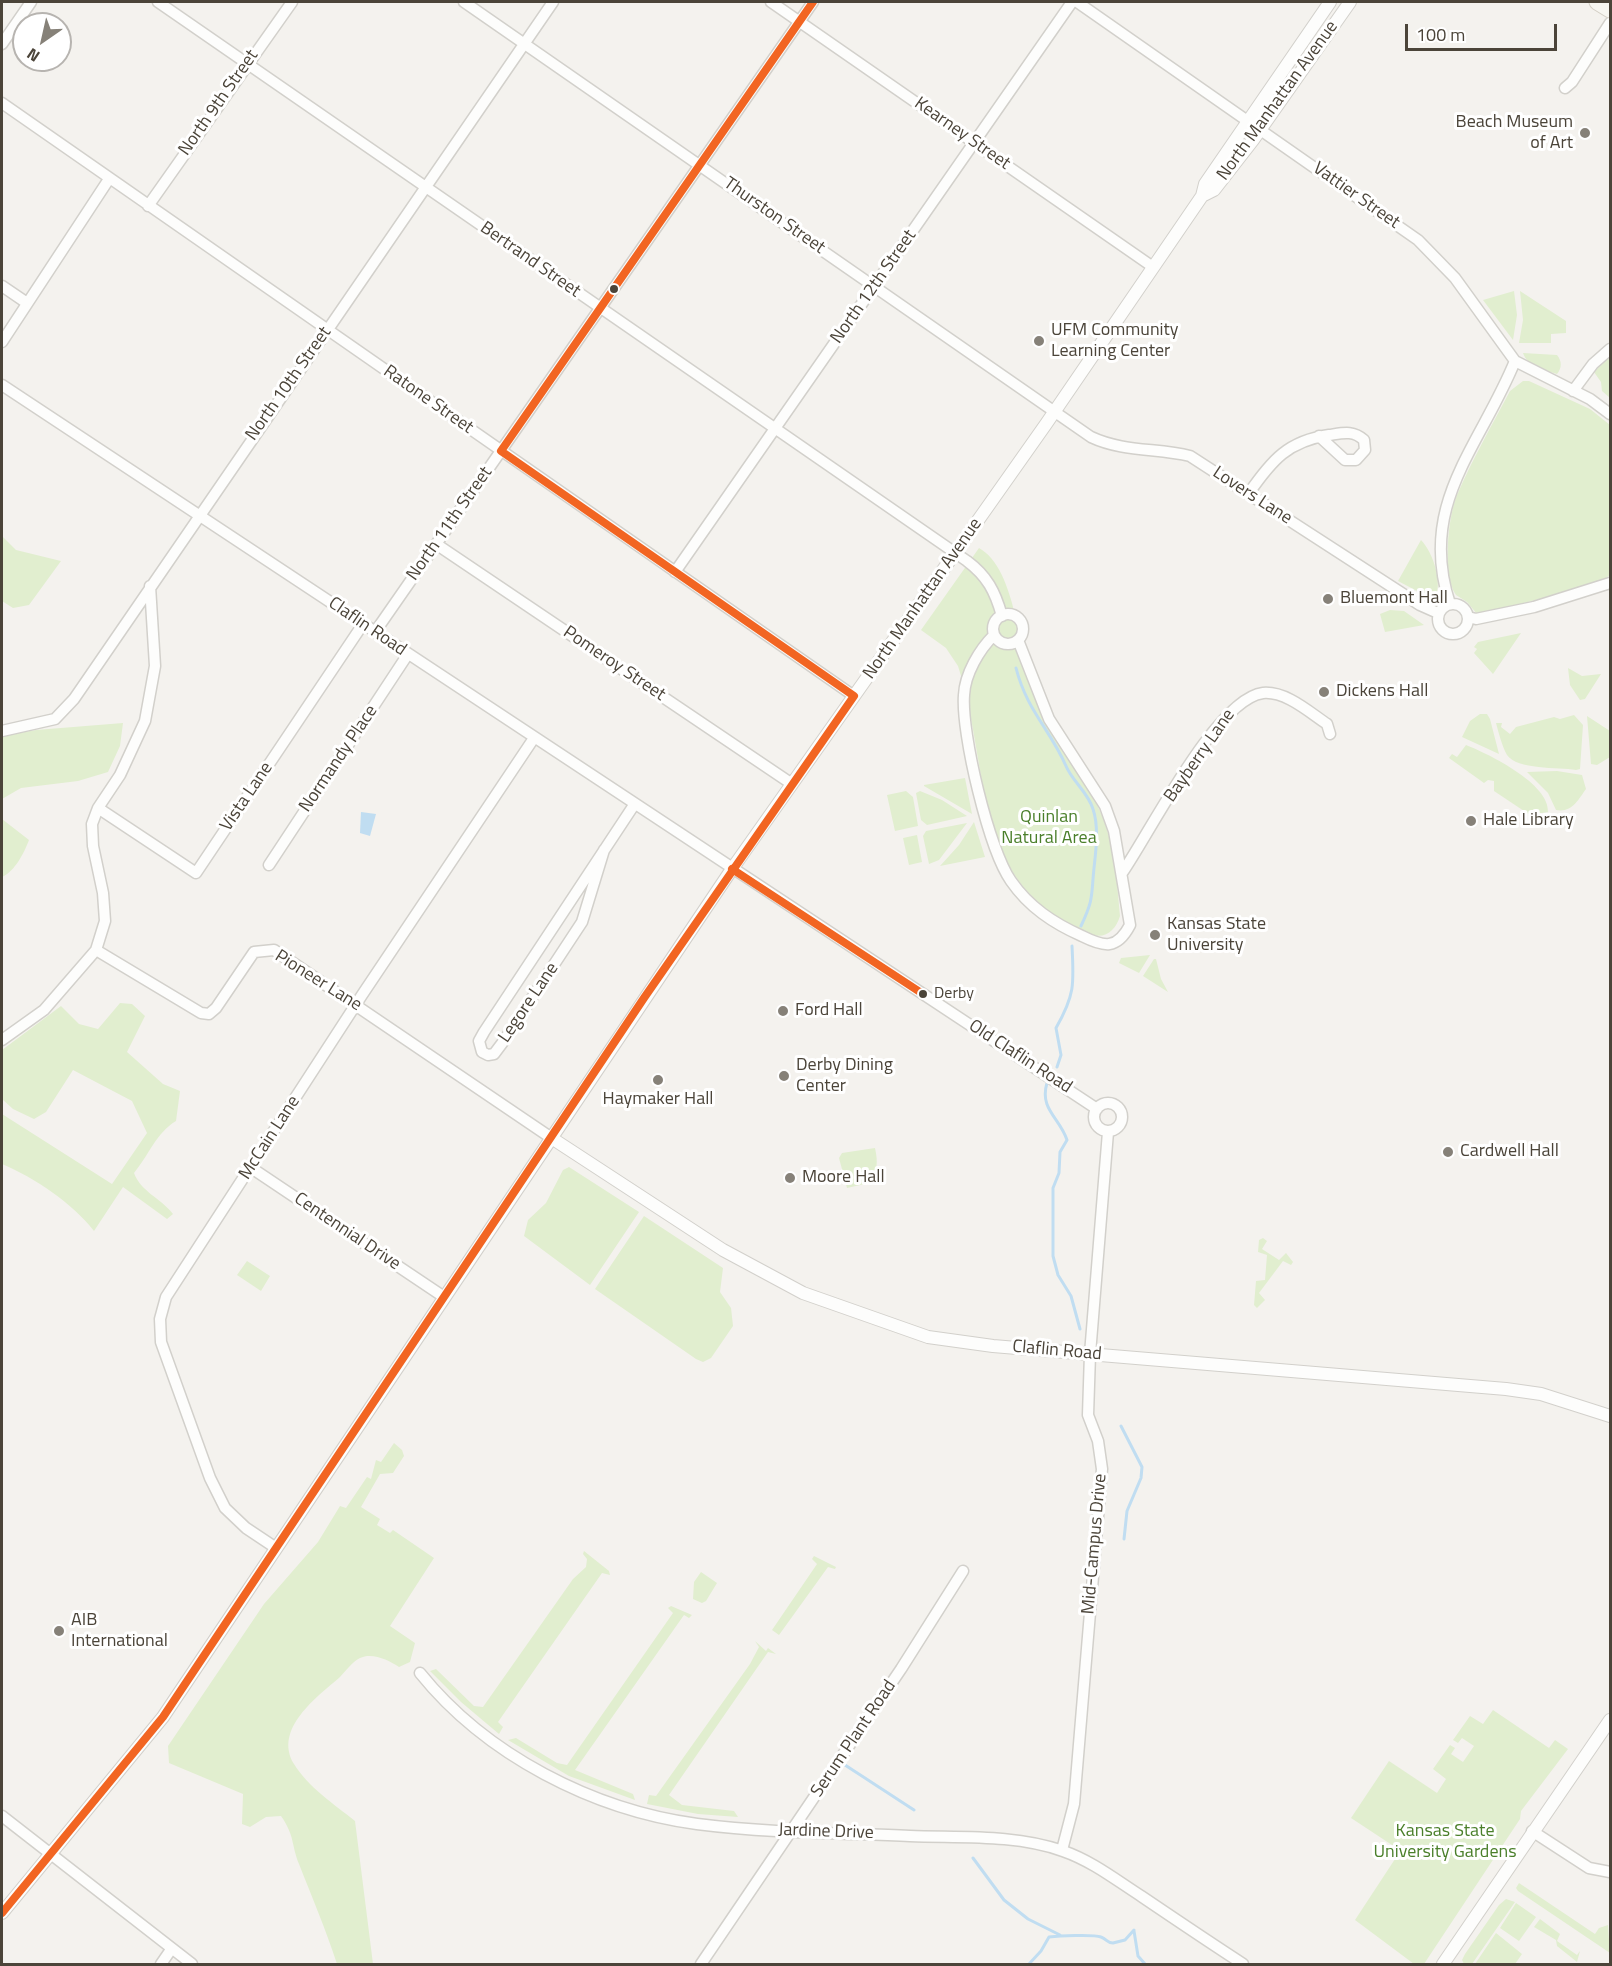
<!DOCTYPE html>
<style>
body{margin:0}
#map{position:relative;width:1612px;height:1966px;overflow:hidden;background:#f4f2ee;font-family:"Titillium Web",sans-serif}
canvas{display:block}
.frame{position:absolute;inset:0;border:3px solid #4b4439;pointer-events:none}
.north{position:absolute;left:12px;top:12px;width:60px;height:60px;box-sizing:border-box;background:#fff;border:2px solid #b7b4b0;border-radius:50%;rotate:214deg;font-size:16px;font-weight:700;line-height:24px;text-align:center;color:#4b4439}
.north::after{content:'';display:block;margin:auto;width:21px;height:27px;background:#868178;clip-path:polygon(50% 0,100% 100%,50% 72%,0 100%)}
.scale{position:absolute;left:1405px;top:24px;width:152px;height:27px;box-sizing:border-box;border:3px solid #4b4439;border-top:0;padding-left:8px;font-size:18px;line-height:21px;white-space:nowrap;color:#4b4439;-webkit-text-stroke:4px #fff;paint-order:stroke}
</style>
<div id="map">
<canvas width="1612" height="1966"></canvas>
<div class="frame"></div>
<div class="north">N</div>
<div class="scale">100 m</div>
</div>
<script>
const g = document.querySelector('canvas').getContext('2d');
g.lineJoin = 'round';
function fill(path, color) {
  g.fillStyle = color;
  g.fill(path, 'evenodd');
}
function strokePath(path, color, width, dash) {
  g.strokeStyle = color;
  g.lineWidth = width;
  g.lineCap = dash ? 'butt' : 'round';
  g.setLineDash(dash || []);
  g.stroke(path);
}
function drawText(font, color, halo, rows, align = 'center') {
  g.font = font + ' "Titillium Web",sans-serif';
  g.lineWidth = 6;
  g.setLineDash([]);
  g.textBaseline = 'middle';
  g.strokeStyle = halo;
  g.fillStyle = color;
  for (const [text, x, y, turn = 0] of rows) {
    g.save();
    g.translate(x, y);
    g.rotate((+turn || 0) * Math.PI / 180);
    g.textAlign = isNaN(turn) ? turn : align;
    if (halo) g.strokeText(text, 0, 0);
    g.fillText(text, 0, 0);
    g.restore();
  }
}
fill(new Path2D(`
 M 1514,291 L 1517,315 L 1513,340 L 1483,300 Z
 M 1520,291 L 1566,321 L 1566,333 L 1551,334 L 1551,343 L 1519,343 L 1523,320 Z
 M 1523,353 L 1557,355 C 1562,361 1562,368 1557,374 C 1545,370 1527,366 1523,353 Z
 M 1610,355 L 1610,398 L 1602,391 L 1601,382 L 1594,372 Z
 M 1523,381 L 1529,381 L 1590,409 L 1610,425 L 1610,575 L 1599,583 L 1483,614 L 1477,614 L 1467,602 L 1456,595 C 1442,576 1448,516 1457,495 C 1472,460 1492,425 1510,391 Z
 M 2,536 L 16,550 L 61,561 L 29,605 L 13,608 L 2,601 Z
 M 1421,540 C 1433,552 1444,585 1434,600 L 1398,581 Z
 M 979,548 C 1017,569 1019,656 1033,694 C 1048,734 1078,767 1097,805 C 1114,837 1117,881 1120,916 C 1116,930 1105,940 1090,934 C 968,884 992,772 958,666 L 946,648 L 921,630 Z
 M 1390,610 L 1404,611 L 1424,625 L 1385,632 L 1380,614 Z
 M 1521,633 L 1493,674 L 1474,653 L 1477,649 L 1474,647 L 1478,642 Z
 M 1568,668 L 1582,676 L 1601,674 L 1585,699 L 1580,700 L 1570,685 Z
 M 1480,714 L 1487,714 L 1490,719 L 1499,754 L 1462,737 L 1470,721 Z
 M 1574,715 L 1583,725 L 1580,769 L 1576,770 C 1558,767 1517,770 1507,755 C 1502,746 1499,734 1496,723 L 1502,723 L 1501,727 L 1510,734 L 1516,727 L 1554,717 L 1560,719 Z
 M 1587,716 L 1610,731 L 1610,757 L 1597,765 L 1591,764 Z
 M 123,723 L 120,746 L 108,772 L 78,781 L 21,788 L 2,799 L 2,736 L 36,730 Z
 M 1466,745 C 1489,754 1550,784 1548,812 L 1530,815 L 1494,791 L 1494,781 L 1488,780 L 1484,783 L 1449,758 L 1452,754 L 1457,757 Z
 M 1557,771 L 1582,775 L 1586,789 C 1578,800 1572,813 1556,810 L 1548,793 L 1527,772 Z
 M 965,778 L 972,814 L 924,786 L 924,785 Z
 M 906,791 L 913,797 L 918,826 L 895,831 L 887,795 Z
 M 920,791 L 942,800 L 967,816 L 927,825 L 921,820 L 916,793 Z
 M 2,819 L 29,840 C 24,853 15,871 2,877 Z
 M 974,822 L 985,857 L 940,866 L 959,845 Z
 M 967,823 L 939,860 L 929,864 L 923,836 L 926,831 Z
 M 917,835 L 922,862 L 909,865 L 903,838 Z
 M 1150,955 L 1139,973 L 1119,963 L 1121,958 Z
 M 1154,959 L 1156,959 L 1161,979 L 1168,992 L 1143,976 Z
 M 120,1003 L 132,1004 L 145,1016 L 127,1052 L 163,1084 L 180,1091 L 176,1121 C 156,1133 149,1155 134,1173 C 141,1192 161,1198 173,1214 L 167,1219 L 123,1187 L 94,1231 C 71,1202 35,1178 2,1164 L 2,1114 L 112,1184 L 147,1133 L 132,1101 L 73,1070 L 46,1112 L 34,1119 L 13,1109 L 2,1099 L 2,1050 L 61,1006 L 79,1024 L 98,1029 Z
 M 875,1148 C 878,1162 878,1171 869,1183 L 847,1188 L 839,1158 L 842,1153 Z
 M 569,1167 L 639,1212 L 590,1285 L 524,1236 L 528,1220 L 546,1203 L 563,1170 Z
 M 644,1216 L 723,1268 L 720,1292 L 731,1308 L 733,1326 L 711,1358 L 703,1362 L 696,1359 L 595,1289 Z
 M 1263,1238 L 1267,1241 L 1262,1249 L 1279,1260 L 1286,1253 L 1293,1262 L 1291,1265 L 1283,1261 L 1259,1293 L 1265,1300 L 1257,1308 L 1254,1305 L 1256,1281 L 1265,1280 L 1267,1255 L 1258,1252 L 1259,1240 Z
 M 247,1261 L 270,1276 L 261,1291 L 237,1275 Z
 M 394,1443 L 402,1450 L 404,1456 L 393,1473 L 380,1474 L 361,1507 L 380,1519 L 377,1525 L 390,1533 L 393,1530 L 434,1558 L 390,1626 L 415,1643 L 410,1662 L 399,1667 C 389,1660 372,1652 360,1658 C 353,1661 345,1672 340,1677 C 317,1697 273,1729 294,1764 C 308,1787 334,1804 355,1821 L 373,1964 L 337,1964 C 326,1930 312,1897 299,1864 C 291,1844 295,1836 281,1816 L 266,1817 L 250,1827 L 242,1824 L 243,1794 L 169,1763 L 168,1746 L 264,1604 L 318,1542 L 340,1506 L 346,1508 L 367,1477 L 371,1479 L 376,1460 L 381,1462 Z
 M 584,1551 L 609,1571 L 610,1575 L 602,1573 L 498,1722 L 503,1727 L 499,1734 L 461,1702 L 430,1671 L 436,1669 L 474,1706 L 483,1707 L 573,1579 L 586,1567 L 587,1559 L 583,1554 Z
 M 814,1556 L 836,1567 L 835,1569 L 828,1567 L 779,1635 L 772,1630 L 817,1564 L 812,1559 Z
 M 701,1572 L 717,1583 L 706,1601 L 702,1603 L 693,1599 L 694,1582 Z
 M 671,1606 L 692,1615 L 689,1618 L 684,1615 L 575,1770 L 633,1794 L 635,1800 L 569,1776 L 508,1740 L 516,1738 L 557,1763 L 567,1765 L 673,1613 L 668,1608 Z
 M 755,1641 L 766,1651 L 768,1648 L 776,1654 L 768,1652 L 669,1795 L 682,1805 L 734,1811 L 738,1817 L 698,1814 L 647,1804 L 649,1795 L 656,1796 L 750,1664 L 759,1647 Z
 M 1493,1710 L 1549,1748 L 1555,1740 L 1568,1749 L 1521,1811 L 1520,1819 L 1424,1964 L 1414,1964 L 1355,1920 L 1397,1856 L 1395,1847 L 1351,1818 L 1389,1761 L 1437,1793 L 1446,1779 L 1433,1769 L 1450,1745 L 1455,1748 L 1451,1754 L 1463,1762 L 1474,1746 L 1462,1738 L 1458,1743 L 1453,1740 L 1470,1716 L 1483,1724 Z
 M 1519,1883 L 1595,1934 L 1599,1928 L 1608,1925 L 1610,1953 L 1518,1891 L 1516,1888 Z
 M 1506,1899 L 1515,1902 L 1472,1964 L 1464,1964 L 1462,1960 L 1465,1954 L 1499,1905 Z
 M 1516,1903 L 1536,1917 L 1519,1941 L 1500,1928 Z
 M 1540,1919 L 1560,1934 L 1557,1941 L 1577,1955 L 1580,1951 L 1577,1962 L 1557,1946 L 1556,1940 L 1534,1927 Z
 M 1496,1933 L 1522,1954 L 1515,1964 L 1475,1964 Z`), '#e1eecf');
fill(new Path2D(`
 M 361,812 L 376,814 L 370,836 L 360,833 Z`), '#c0ddf1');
strokePath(new Path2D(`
 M 1016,668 C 1027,711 1050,729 1066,766 C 1072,781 1088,792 1093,809 C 1099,827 1096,850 1094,868 C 1091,897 1094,898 1081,926
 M 1057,1067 L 1061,1055 L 1056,1028 C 1075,995 1074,984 1072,946
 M 1047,1083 C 1039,1109 1060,1118 1067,1140 L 1060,1152 L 1059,1173 L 1053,1188 L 1053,1256 L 1058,1275 L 1071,1296 L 1080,1329
 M 1121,1426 L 1142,1467 L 1141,1478 L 1127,1511 L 1124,1539
 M 845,1765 L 914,1810
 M 973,1858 L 1004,1900 L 1028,1919 L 1060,1935
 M 1134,1931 L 1138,1956 L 1145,1964
 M 1029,1964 L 1041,1951 L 1049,1937 C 1058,1936 1093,1934 1101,1937 C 1107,1939 1107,1943 1113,1943 L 1125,1940 L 1134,1930`), '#c0ddf1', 3);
const minor = new Path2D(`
 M 158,2 L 967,561 C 987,576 995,591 1002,616
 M 464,2 L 1091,437 C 1123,452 1157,448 1190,456 L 1420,605 L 1438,613
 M 771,2 L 1153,267
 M 1077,2 L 1418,240 L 1455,278 L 1515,361 L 1590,399 L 1610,414
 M 2,44 L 31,2
 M 1565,88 L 1572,82 L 1610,23
 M 2,103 L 854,696
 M 148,206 L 292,2
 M 2,286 L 27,303
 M 2,342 L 109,179
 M 2,385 L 1097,1109
 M 1573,391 L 1593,364 L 1610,349
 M 1249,493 C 1272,460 1288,441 1329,435 C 1343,433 1353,430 1364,440 L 1365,450 L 1356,460 L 1345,460 L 1319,436
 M 436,544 L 792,784
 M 675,572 L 1072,2
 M1438 619a15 15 0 1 1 30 0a15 15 0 1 1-30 0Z
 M 1450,604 C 1417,504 1480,447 1515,361
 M993 629a15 15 0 1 1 30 0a15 15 0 1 1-30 0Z
 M 1468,617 L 1476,619 L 1534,607 L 1610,583
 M 375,632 L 813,2
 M 994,635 C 979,650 965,674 964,695 C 961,733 989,850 1011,881 C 1029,907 1053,923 1082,936 C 1104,947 1117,950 1130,925 L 1114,831 L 1105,806 L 1049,719 L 1018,640
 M 2,731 L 55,719 L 74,699 L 553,2
 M 98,808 L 196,873 L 363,624
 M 604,850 L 582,922 L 503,1042 L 494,1054 L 488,1055 L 482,1052 L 479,1041 L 484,1032 L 634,805
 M 269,865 L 408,654
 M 1122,873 C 1150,833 1216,699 1263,693 C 1286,691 1309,712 1327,724 L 1330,734
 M 96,950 L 201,1013 L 209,1014 L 216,1008 L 254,952 L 274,950 L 550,1137
 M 2,1040 L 44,1010 L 96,950 L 105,921 L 103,893 L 93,846 L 92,824 L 98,808 L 120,775 L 145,721 L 155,666 L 150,586
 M1094 1117a14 14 0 1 1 28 0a14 14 0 1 1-28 0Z
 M 250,1167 L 444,1297
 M 276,1548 L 246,1528 L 225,1508 L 210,1478 L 161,1342 L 160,1319 L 166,1297 L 362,995 L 534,738
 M 420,1673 C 486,1755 593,1810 697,1824 C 767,1833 839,1833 910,1836 C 960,1838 1015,1834 1063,1851 C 1092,1861 1116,1880 1141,1896 C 1175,1919 1209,1942 1243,1964
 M 2,1816 L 192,1964
 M 1532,1831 L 1589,1868 L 1610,1872
 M 1062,1850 L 1074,1804 L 1102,1469 L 1098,1441 L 1088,1415 L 1090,1354 L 1108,1132
 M 161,1964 L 170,1951
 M 701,1964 L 901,1669 L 963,1571`);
const tertiary = new Path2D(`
 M 1202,196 L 1214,190 L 1253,140 L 1350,2
 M 550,1137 L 723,1250 L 803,1293 L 928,1337 L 993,1346 L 1506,1389 L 1541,1394 L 1610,1416
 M 2,1913 L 163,1717 L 732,869 L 1046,424 L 1202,196 L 1205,184 L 1330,2
 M 1443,1964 L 1610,1720`);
const secondary = new Path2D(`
 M 1597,2 L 1610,10`);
strokePath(minor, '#d2d0cb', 13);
strokePath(tertiary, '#d2d0cb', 14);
strokePath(secondary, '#d3cfc5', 17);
strokePath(minor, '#fdfdfc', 10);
strokePath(tertiary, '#fdfdfc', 12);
strokePath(secondary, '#f7f6f1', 15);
strokePath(new Path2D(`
 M 732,869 L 923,994
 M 2,1913 L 163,1717 L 644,998 L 854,696 L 501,451 L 813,2`), '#f26522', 8);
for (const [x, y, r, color] of [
 [1585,133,6,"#868178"],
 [614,289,5,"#4b4439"],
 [1039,341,6,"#868178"],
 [1328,599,6,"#868178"],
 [1324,692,6,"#868178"],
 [1471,821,6,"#868178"],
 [1155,935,6,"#868178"],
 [923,994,5,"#4b4439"],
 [783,1011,6,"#868178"],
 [784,1076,6,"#868178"],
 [658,1080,6,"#868178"],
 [1448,1152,6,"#868178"],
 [790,1178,6,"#868178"],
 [59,1631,6,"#868178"]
]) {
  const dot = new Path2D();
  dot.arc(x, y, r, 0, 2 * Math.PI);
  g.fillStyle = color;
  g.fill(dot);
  strokePath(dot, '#fff', 2);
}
drawText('16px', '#4b4439', '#fff', [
 ["Derby",934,994]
], 'left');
drawText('18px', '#4b4439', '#fff', [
 ["North Manhattan Avenue",1278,101,-54],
 ["North 9th Street",219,103,-55],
 ["Kearney Street",962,134,35],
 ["Vattier Street",1356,196,35],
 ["Thurston Street",774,216,35],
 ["Bertrand Street",530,260,35],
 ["North 12th Street",874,287,-55],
 ["North 10th Street",289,384,-55],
 ["Ratone Street",428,400,35],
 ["Lovers Lane",1252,496,33],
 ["North 11th Street",450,524,-55],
 ["North Manhattan Avenue",923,599,-55],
 ["Claflin Road",367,627,34],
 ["Pomeroy Street",614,664,34],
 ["Bayberry Lane",1200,756,-55],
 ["Normandy Place",339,759,-56],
 ["Vista Lane",247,797,-56],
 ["Pioneer Lane",318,981,32],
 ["Legore Lane",529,1003,-56],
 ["Old Claflin Road",1020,1057,33],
 ["McCain Lane",270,1138,-57],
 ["Centennial Drive",347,1232,34],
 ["Claflin Road",1057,1351,5],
 ["Mid-Campus Drive",1095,1544,-85],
 ["Serum Plant Road",854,1739,-56],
 ["Jardine Drive",826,1832,2]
]);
drawText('18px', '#4b4439', '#fff', [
 ["Beach Museum",1573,123,"right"],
 ["of Art",1573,144,"right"],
 ["UFM Community",1051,331],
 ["Learning Center",1051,352],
 ["Bluemont Hall",1340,599],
 ["Dickens Hall",1336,692],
 ["Hale Library",1483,821],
 ["Kansas State",1167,925],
 ["University",1167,946],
 ["Ford Hall",795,1011],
 ["Derby Dining",796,1066],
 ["Center",796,1087],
 ["Haymaker Hall",658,1100,"center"],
 ["Cardwell Hall",1460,1152],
 ["Moore Hall",802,1178],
 ["AIB",71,1621],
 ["International",71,1642]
], 'left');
drawText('18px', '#4a7f2a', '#fff', [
 ["Quinlan",1049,818],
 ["Natural Area",1049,839],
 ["Kansas State",1445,1832],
 ["University Gardens",1445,1853]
]);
</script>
